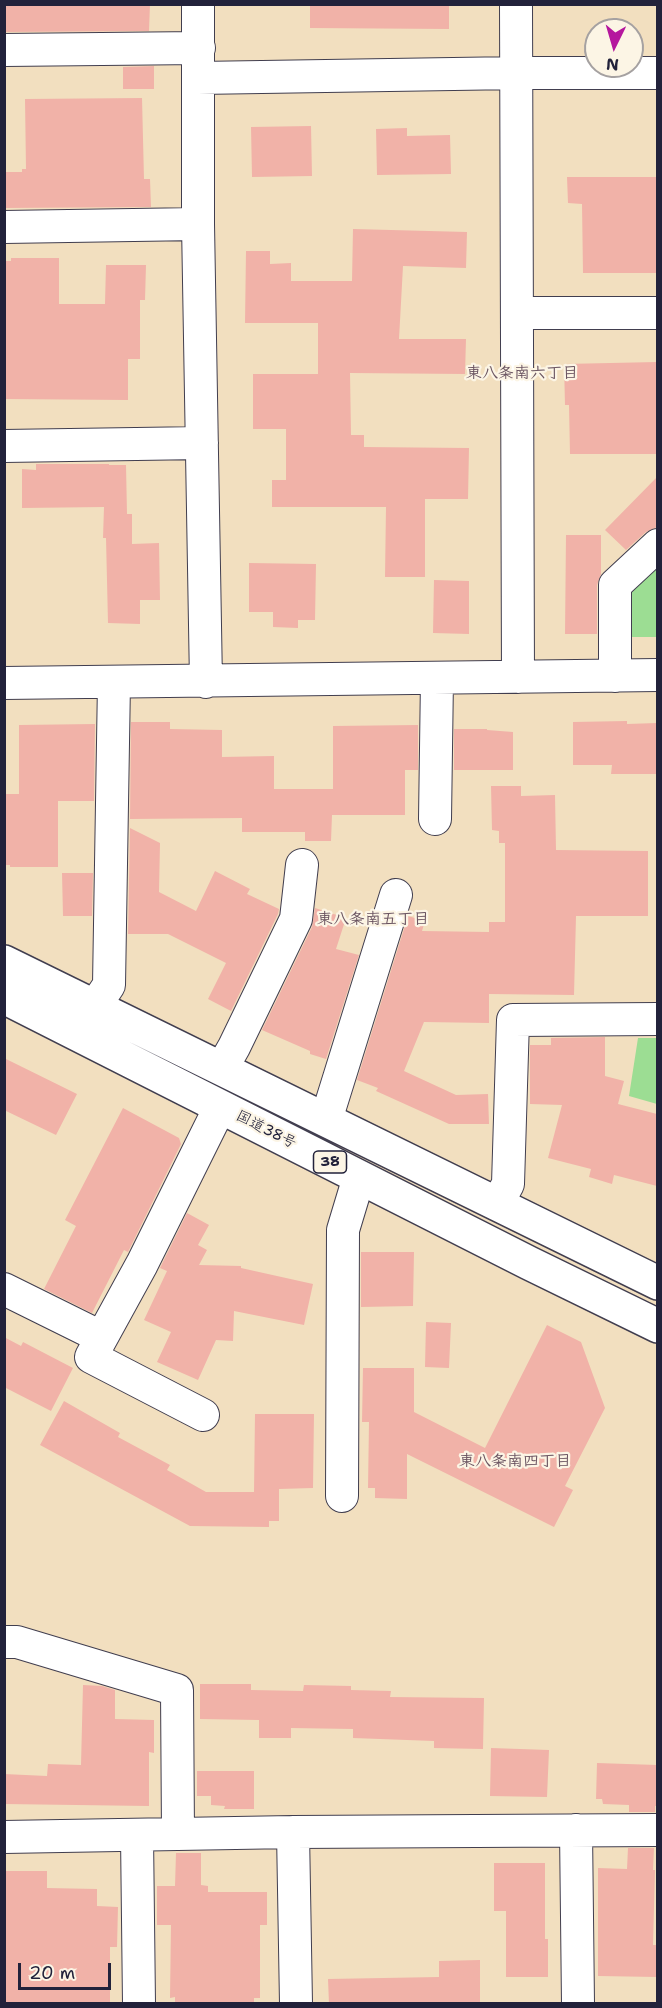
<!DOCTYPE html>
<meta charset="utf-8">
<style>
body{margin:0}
#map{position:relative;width:662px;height:2008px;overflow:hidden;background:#f2dfbf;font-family:"Shantell Sans",sans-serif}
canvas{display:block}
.frame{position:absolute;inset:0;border:6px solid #22223b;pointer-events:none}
.north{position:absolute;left:584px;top:18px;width:60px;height:60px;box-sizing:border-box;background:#fcf5e5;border:2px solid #a5a1a1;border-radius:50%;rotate:185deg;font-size:16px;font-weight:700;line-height:24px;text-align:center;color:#22223b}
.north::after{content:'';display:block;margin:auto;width:21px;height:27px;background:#b5179e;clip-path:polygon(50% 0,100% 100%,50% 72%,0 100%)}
.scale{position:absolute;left:18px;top:1963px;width:93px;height:27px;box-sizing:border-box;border:3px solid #22223b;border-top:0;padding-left:8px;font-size:18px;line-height:21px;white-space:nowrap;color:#22223b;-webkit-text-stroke:4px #fcf5e5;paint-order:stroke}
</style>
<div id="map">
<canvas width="662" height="2008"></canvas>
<div class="frame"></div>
<div class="north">N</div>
<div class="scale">20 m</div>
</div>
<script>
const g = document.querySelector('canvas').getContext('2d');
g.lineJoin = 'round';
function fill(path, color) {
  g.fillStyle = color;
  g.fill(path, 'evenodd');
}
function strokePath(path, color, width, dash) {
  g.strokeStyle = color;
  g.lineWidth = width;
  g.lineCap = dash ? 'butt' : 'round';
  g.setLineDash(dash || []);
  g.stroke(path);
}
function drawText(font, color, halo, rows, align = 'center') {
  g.font = font + ' "Shantell Sans","Klee One",sans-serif';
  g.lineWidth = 4.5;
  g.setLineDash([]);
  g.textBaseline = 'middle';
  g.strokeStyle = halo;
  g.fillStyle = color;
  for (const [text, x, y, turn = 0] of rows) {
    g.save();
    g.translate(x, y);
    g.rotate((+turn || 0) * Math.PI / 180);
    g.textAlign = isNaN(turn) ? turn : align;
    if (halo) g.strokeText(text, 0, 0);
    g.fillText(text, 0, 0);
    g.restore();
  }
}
fill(new Path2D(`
 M 657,564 L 657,637 L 625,637 L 629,590 Z
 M 638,1038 L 657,1038 L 657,1104 L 629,1096 Z`), '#9cdd93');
fill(new Path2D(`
 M 4,4 L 150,4 L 149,31 L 4,32 Z
 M 310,4 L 449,4 L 449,29 L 310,28 Z
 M 154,66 L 154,89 L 123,89 L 123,67 Z
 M 142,98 L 144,179 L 150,179 L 151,207 L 4,208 L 4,172 L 22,172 L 22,169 L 26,169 L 25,99 Z
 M 311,126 L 312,176 L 252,177 L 251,127 Z
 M 407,128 L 407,136 L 450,135 L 451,174 L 377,175 L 376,129 Z
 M 567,177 L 657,177 L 657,273 L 583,273 L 582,204 L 568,203 Z
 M 353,229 L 467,232 L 466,268 L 403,266 L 399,339 L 466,339 L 465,374 L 350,373 L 351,435 L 364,435 L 364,447 L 469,448 L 468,499 L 425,499 L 425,577 L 385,577 L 386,507 L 272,507 L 272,480 L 286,480 L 286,429 L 253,429 L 253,374 L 318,374 L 318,323 L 245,323 L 246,251 L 270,251 L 270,264 L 291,263 L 291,281 L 352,281 Z
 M 11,258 L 59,258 L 59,304 L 105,304 L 106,265 L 146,265 L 145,300 L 140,300 L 140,359 L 128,359 L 128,400 L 4,399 L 4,261 L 11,261 Z
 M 657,362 L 657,454 L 570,454 L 569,405 L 565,405 L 564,364 Z
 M 36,464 L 109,464 L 109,465 L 126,465 L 127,514 L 132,514 L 132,544 L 159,543 L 160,600 L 140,600 L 140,624 L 108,623 L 106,538 L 103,538 L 104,507 L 22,508 L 22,469 L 36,470 Z
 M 657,477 L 657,527 L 646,532 L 626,550 L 605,530 Z
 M 566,535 L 601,535 L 601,574 L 597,585 L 597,634 L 565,634 Z
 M 249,563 L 316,564 L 315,620 L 298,620 L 298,628 L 273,627 L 273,612 L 249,612 Z
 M 434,580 L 469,581 L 469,634 L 433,633 Z
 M 627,721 L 627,724 L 657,723 L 657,774 L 611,774 L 612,765 L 573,765 L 573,722 Z
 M 131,722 L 170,722 L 170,729 L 222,730 L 222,757 L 274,756 L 274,789 L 333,789 L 333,726 L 418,725 L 418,770 L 405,770 L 405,815 L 332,815 L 331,841 L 305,841 L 305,832 L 242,832 L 242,818 L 130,819 Z
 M 95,724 L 94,801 L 58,801 L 58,867 L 10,867 L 10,865 L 4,865 L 4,794 L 19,794 L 19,725 Z
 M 454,729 L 487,729 L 487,730 L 513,732 L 513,770 L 454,770 Z
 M 491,786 L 521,786 L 521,796 L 555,795 L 556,850 L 648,851 L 648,916 L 576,916 L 574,995 L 489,994 L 489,1023 L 424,1022 L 404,1071 L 456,1095 L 488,1094 L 489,1124 L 449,1124 L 376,1091 L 378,1088 L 357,1080 L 408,916 L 425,921 L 422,931 L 489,932 L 489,922 L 505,922 L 505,843 L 499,843 L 499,831 L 492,830 Z
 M 130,828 L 160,843 L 159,892 L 196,911 L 215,871 L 250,889 L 247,894 L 279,909 L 278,914 L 231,1011 L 208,999 L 226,963 L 168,934 L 128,934 Z
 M 62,873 L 93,873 L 92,916 L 63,916 Z
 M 315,908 L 346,918 L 336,949 L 359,955 L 326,1059 L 310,1054 L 310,1051 L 262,1030 L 312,927 Z
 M 605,1037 L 605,1076 L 624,1081 L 618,1104 L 657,1114 L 657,1186 L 614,1175 L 612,1184 L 589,1177 L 591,1169 L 548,1158 L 562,1105 L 530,1104 L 530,1045 L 551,1045 L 551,1038 Z
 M 4,1058 L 77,1094 L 56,1135 L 4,1110 Z
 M 123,1108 L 179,1138 L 181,1144 L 128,1252 L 124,1250 L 92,1313 L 44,1289 L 76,1226 L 65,1220 Z
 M 187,1213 L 209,1225 L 198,1245 L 207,1250 L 199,1265 L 241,1266 L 241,1268 L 313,1284 L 304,1325 L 234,1311 L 233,1341 L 216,1340 L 198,1380 L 157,1362 L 171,1332 L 144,1320 L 167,1271 L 160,1268 Z
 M 361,1252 L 414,1252 L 413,1306 L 361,1307 Z
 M 426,1322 L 451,1323 L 449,1368 L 425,1367 Z
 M 547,1325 L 581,1342 L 605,1408 L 565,1486 L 573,1490 L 554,1527 L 407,1454 L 407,1499 L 375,1498 L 375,1488 L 368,1488 L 369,1422 L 362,1422 L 363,1368 L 414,1368 L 414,1412 L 485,1448 Z
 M 4,1337 L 21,1346 L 23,1342 L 73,1368 L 51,1411 L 4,1387 Z
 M 64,1401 L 120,1433 L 118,1437 L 170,1465 L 167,1470 L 206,1492 L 254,1492 L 255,1414 L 314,1414 L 313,1488 L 279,1489 L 279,1521 L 269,1521 L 269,1527 L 190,1526 L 40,1445 Z
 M 200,1684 L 251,1684 L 251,1690 L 303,1691 L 304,1685 L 351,1686 L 351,1690 L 391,1691 L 390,1697 L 484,1698 L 483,1749 L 434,1748 L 434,1741 L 353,1738 L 353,1729 L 291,1728 L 291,1738 L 259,1738 L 259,1720 L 200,1719 Z
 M 83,1685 L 102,1686 L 115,1690 L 115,1719 L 154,1720 L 154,1753 L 149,1752 L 149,1806 L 4,1804 L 4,1774 L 47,1776 L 48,1764 L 81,1765 Z
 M 491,1748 L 549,1750 L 547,1797 L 490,1796 Z
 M 597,1763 L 657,1765 L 657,1806 L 655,1806 L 655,1812 L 629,1812 L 629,1805 L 603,1804 L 602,1799 L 596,1799 Z
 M 197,1771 L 254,1771 L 254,1809 L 224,1809 L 225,1806 L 211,1805 L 211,1796 L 197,1796 Z
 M 628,1848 L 654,1848 L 653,1870 L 655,1870 L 653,1945 L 657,1945 L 657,1977 L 598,1976 L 598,1868 L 627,1869 Z
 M 176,1853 L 201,1853 L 201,1885 L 208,1886 L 208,1892 L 267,1892 L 267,1925 L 260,1925 L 260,1998 L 254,1998 L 254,2004 L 175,2004 L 175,1997 L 170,1998 L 171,1925 L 157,1925 L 157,1886 L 175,1886 Z
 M 494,1863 L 545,1863 L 545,1939 L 548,1939 L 548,1977 L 506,1977 L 506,1911 L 494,1911 Z
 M 4,1871 L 47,1871 L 47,1888 L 97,1889 L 97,1906 L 118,1907 L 117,1947 L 110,1947 L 110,2004 L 4,2004 Z
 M 480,1960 L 480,2004 L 329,2004 L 328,1979 L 439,1977 L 439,1961 Z`), '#f1b2a8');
const minor = new Path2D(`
 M 198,4 L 198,224 L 206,682
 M 516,4 L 518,677
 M 4,50 L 199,48
 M 198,78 L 517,73 L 658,73
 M 4,227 L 198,224
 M 517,313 L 658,313
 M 4,446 L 202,443
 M 615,676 L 615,585 L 658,545
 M 4,683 L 658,675
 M 435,819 L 437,678
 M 95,1006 L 109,985 L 114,682
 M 222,1068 L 234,1047 L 296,919 L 302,865
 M 326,1120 L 396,895
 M 497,1204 L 508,1184 L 513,1020 L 658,1019
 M 4,1289 L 101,1337
 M 203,1415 L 91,1357 L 142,1264 L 220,1107
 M 342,1496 L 343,1230 L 359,1177
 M 4,1642 L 17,1642 L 177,1690 L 178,1834
 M 576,1830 L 578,2004
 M 293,1832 L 296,2004
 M 137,1835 L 139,2004
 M 4,1837 L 293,1832 L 658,1830`);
const highway = new Path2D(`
 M 4,962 L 658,1283
 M 4,997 L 529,1263 L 658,1326`);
strokePath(minor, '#413e4f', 34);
strokePath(highway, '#413e4f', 36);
strokePath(minor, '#fff', 32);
strokePath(highway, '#fff', 33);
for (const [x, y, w] of [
 [330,1162,33]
]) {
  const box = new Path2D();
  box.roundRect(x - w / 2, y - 11, w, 22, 4.5);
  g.fillStyle = '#fcf5e5';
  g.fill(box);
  strokePath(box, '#22223b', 1.5);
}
drawText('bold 14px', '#22223b', null, [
 ["38",330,1162]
]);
drawText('15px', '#22223b', '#fcf5e5', [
 ["国道38号",266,1130,27]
]);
drawText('bold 16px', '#6a5461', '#fcf5e5', [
 ["東八条南六丁目",522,374],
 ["東八条南五丁目",373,920],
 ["東八条南四丁目",515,1462]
]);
</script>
